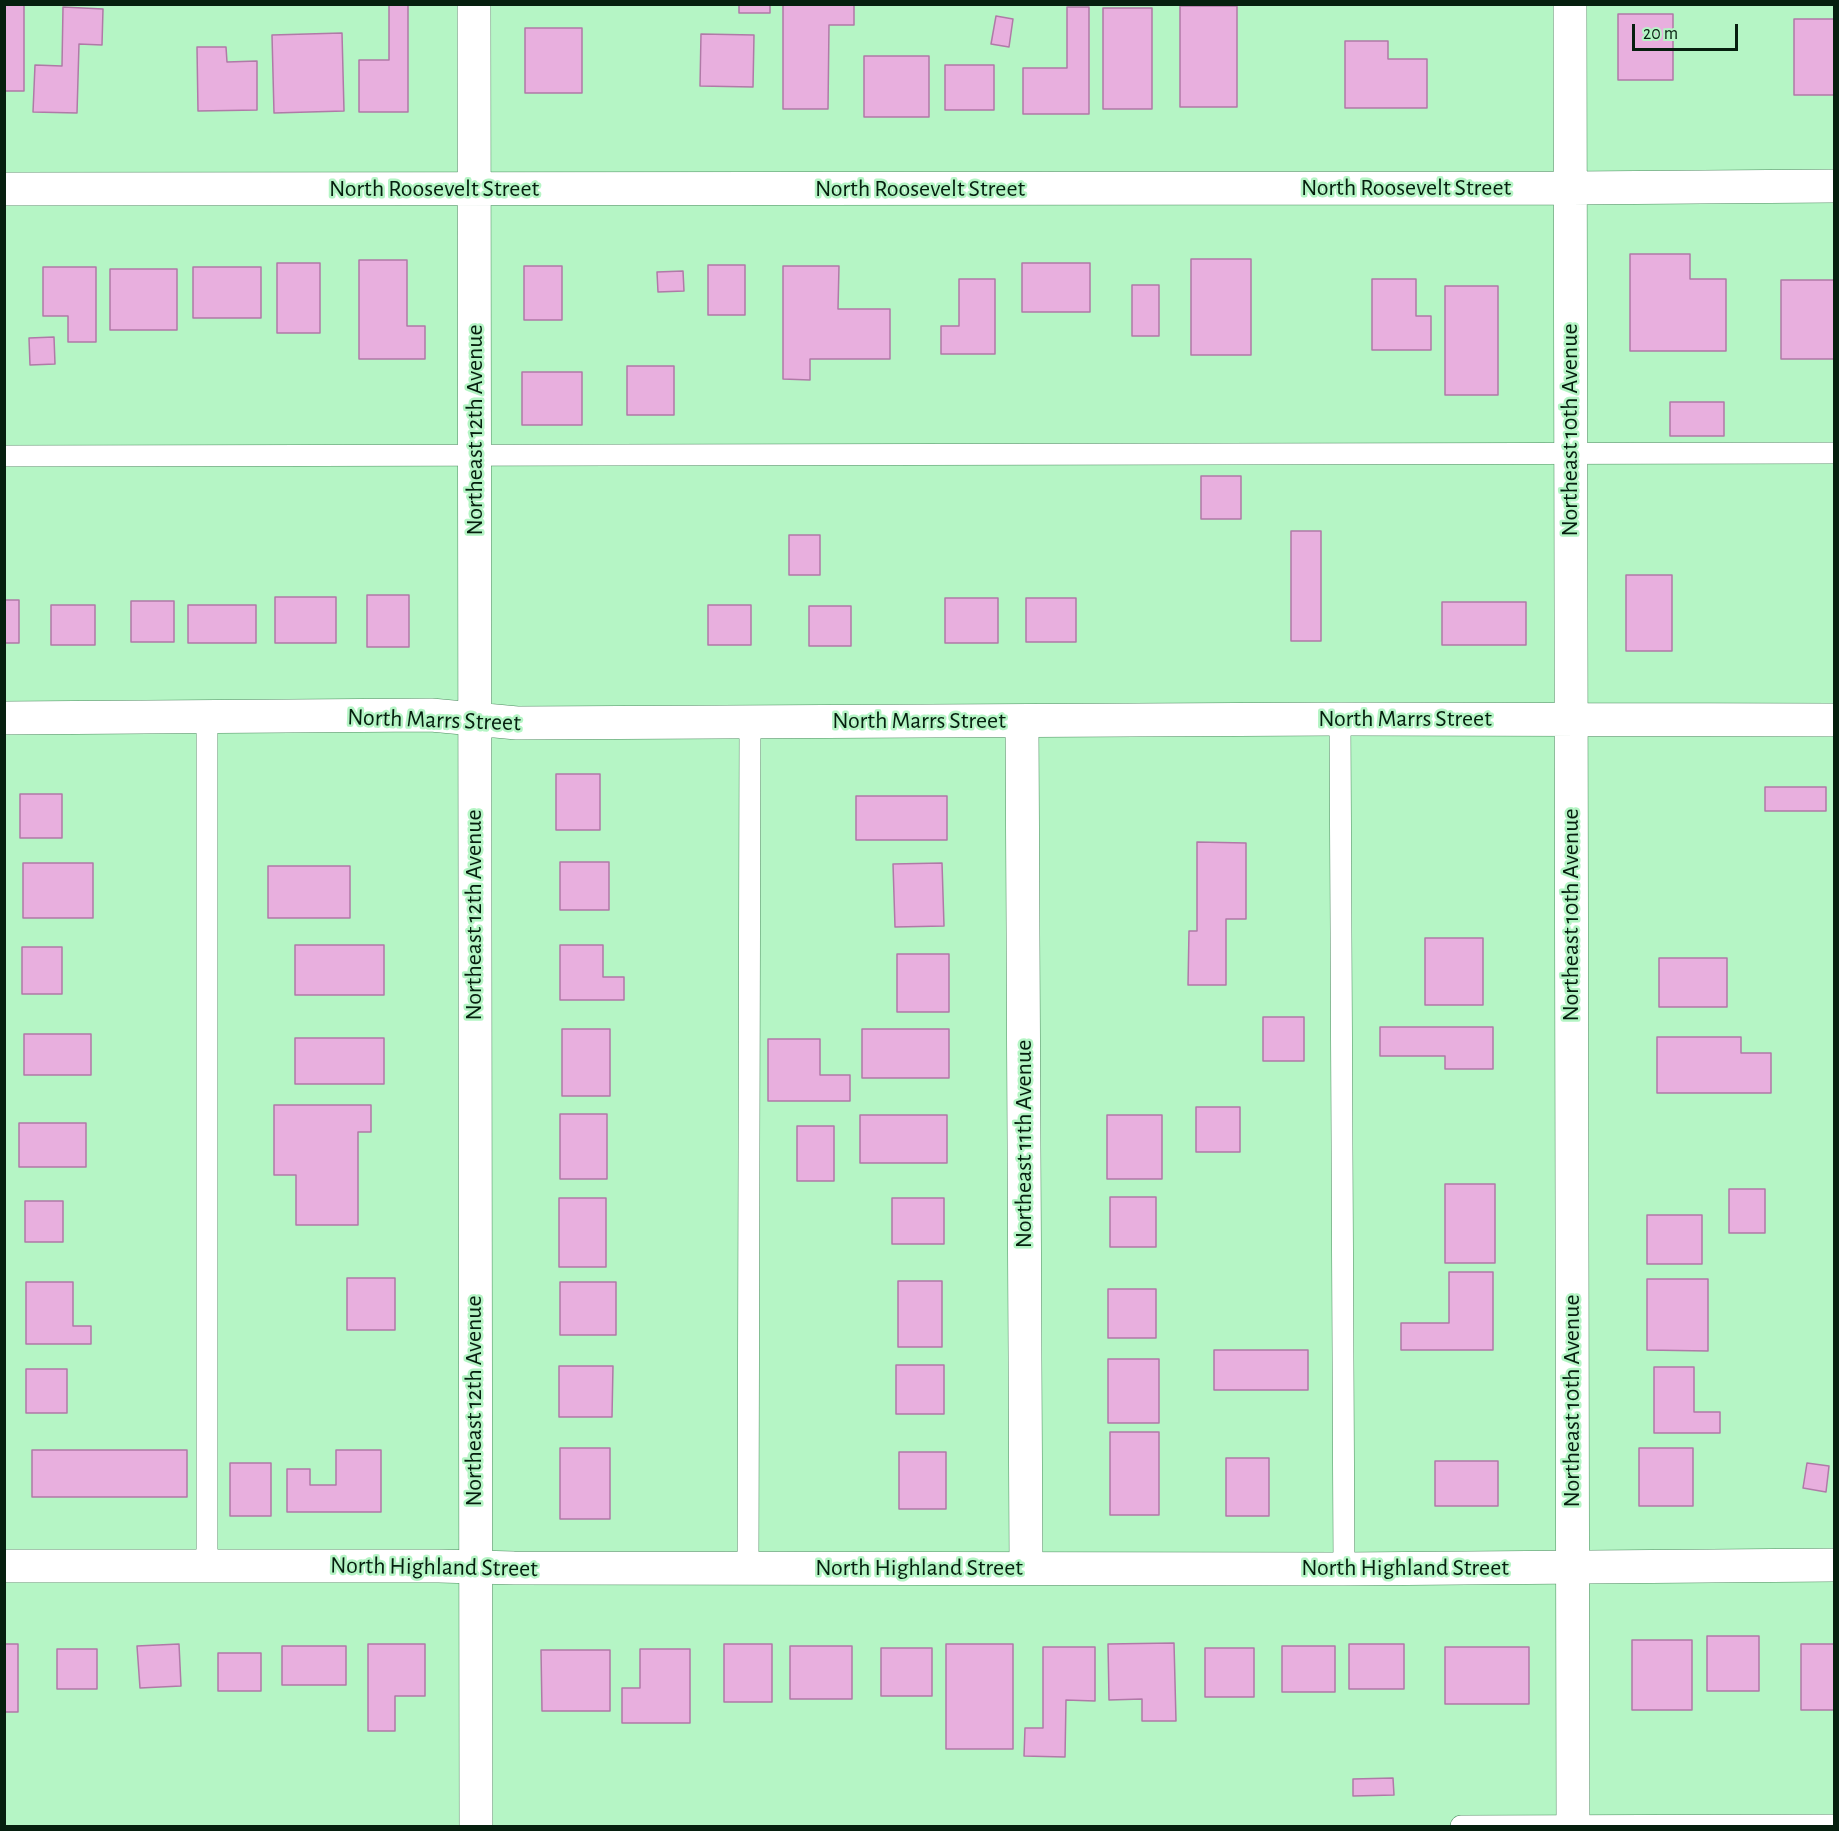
<!DOCTYPE html>
<style>
body{margin:0}
#map{position:relative;width:1839px;height:1831px;overflow:hidden;background:#b5f5c5;font-family:"Alegreya Sans",sans-serif}
canvas{display:block}
.frame{position:absolute;inset:0;border:6px solid #061f0f;pointer-events:none}
.scale{position:absolute;left:1632px;top:24px;width:106px;height:27px;box-sizing:border-box;border:3px solid #061f0f;border-top:0;padding-left:8px;font-size:18px;line-height:21px;white-space:nowrap;color:#061f0f;-webkit-text-stroke:4px #b5f5c5;paint-order:stroke}
</style>
<div id="map">
<canvas width="1839" height="1831"></canvas>
<div class="frame"></div>
<div class="scale">20 m</div>
</div>
<script>
const g = document.querySelector('canvas').getContext('2d');
g.lineJoin = 'round';
function fill(path, color) {
  g.fillStyle = color;
  g.fill(path, 'evenodd');
}
function strokePath(path, color, width, dash) {
  g.strokeStyle = color;
  g.lineWidth = width;
  g.lineCap = dash ? 'butt' : 'round';
  g.setLineDash(dash || []);
  g.stroke(path);
}
function drawText(font, color, halo, rows, align = 'center') {
  g.font = font + ' "Alegreya Sans",sans-serif';
  g.lineWidth = 5;
  g.setLineDash([]);
  g.textBaseline = 'middle';
  g.strokeStyle = halo;
  g.fillStyle = color;
  for (const [text, x, y, turn = 0] of rows) {
    g.save();
    g.translate(x, y);
    g.rotate((+turn || 0) * Math.PI / 180);
    g.textAlign = isNaN(turn) ? turn : align;
    if (halo) g.strokeText(text, 0, 0);
    g.fillText(text, 0, 0);
    g.restore();
  }
}
const building = new Path2D(`
 M 4,4 L 24,4 L 24,91 L 5,91 L 5,112 Z
 M 389,4 L 408,4 L 408,112 L 359,112 L 359,60 L 389,60 Z
 M 739,4 L 770,4 L 770,13 L 739,13 Z
 M 783,4 L 854,4 L 854,25 L 829,25 L 828,109 L 783,109 Z
 M 1180,6 L 1237,6 L 1237,107 L 1180,107 Z
 M 63,7 L 103,9 L 102,45 L 79,44 L 77,113 L 33,112 L 35,65 L 62,66 Z
 M 1067,7 L 1089,7 L 1089,114 L 1023,114 L 1023,68 L 1067,68 Z
 M 1103,8 L 1152,8 L 1152,109 L 1103,109 Z
 M 1618,14 L 1673,14 L 1673,80 L 1618,80 Z
 M 996,16 L 1013,19 L 1009,47 L 991,44 Z
 M 1794,19 L 1834,19 L 1834,95 L 1794,95 Z
 M 525,28 L 582,28 L 582,93 L 525,93 Z
 M 342,33 L 344,111 L 274,113 L 272,35 Z
 M 701,34 L 754,35 L 753,87 L 700,86 Z
 M 1345,41 L 1388,41 L 1388,59 L 1427,59 L 1427,108 L 1345,108 Z
 M 197,47 L 226,47 L 227,62 L 257,61 L 257,110 L 198,111 Z
 M 864,56 L 929,56 L 929,117 L 864,117 Z
 M 945,65 L 994,65 L 994,110 L 945,110 Z
 M 1630,254 L 1690,254 L 1690,279 L 1726,279 L 1726,351 L 1630,351 Z
 M 1191,259 L 1251,259 L 1251,355 L 1191,355 Z
 M 359,260 L 407,260 L 407,326 L 425,326 L 425,359 L 359,359 Z
 M 277,263 L 320,263 L 320,333 L 277,333 Z
 M 1022,263 L 1090,263 L 1090,312 L 1022,312 Z
 M 708,265 L 745,265 L 745,315 L 708,315 Z
 M 524,266 L 562,266 L 562,320 L 524,320 Z
 M 783,266 L 839,266 L 838,309 L 890,309 L 890,359 L 810,359 L 810,380 L 783,379 Z
 M 43,267 L 96,267 L 96,342 L 68,342 L 68,316 L 43,316 Z
 M 193,267 L 261,267 L 261,318 L 193,318 Z
 M 110,269 L 177,269 L 177,330 L 110,330 Z
 M 683,271 L 684,291 L 658,292 L 657,272 Z
 M 959,279 L 995,279 L 995,354 L 941,354 L 941,326 L 959,326 Z
 M 1372,279 L 1416,279 L 1416,316 L 1431,316 L 1431,350 L 1372,350 Z
 M 1781,280 L 1834,280 L 1834,359 L 1781,359 Z
 M 1132,285 L 1159,285 L 1159,336 L 1132,336 Z
 M 1445,286 L 1498,286 L 1498,395 L 1445,395 Z
 M 54,337 L 55,364 L 30,365 L 29,338 Z
 M 627,366 L 674,366 L 674,415 L 627,415 Z
 M 522,372 L 582,372 L 582,425 L 522,425 Z
 M 1670,402 L 1724,402 L 1724,436 L 1670,436 Z
 M 1201,476 L 1241,476 L 1241,519 L 1201,519 Z
 M 1291,531 L 1321,531 L 1321,641 L 1291,641 Z
 M 789,535 L 820,535 L 820,575 L 789,575 Z
 M 1626,575 L 1672,575 L 1672,651 L 1626,651 Z
 M 367,595 L 409,595 L 409,647 L 367,647 Z
 M 275,597 L 336,597 L 336,643 L 275,643 Z
 M 945,598 L 998,598 L 998,643 L 945,643 Z
 M 1026,598 L 1076,598 L 1076,642 L 1026,642 Z
 M 4,600 L 19,600 L 19,643 L 4,643 Z
 M 131,601 L 174,601 L 174,642 L 131,642 Z
 M 1442,602 L 1526,602 L 1526,645 L 1442,645 Z
 M 51,605 L 95,605 L 95,645 L 51,645 Z
 M 188,605 L 256,605 L 256,643 L 188,643 Z
 M 708,605 L 751,605 L 751,645 L 708,645 Z
 M 809,606 L 851,606 L 851,646 L 809,646 Z
 M 556,774 L 600,774 L 600,830 L 556,830 Z
 M 1765,787 L 1826,787 L 1826,811 L 1765,811 Z
 M 20,794 L 62,794 L 62,838 L 20,838 Z
 M 856,796 L 947,796 L 947,840 L 856,840 Z
 M 1197,842 L 1246,843 L 1246,919 L 1226,919 L 1226,985 L 1188,985 L 1189,931 L 1197,931 Z
 M 560,862 L 609,862 L 609,910 L 560,910 Z
 M 23,863 L 93,863 L 93,918 L 23,918 Z
 M 942,863 L 944,926 L 895,927 L 893,864 Z
 M 268,866 L 350,866 L 350,918 L 268,918 Z
 M 1425,938 L 1483,938 L 1483,1005 L 1425,1005 Z
 M 295,945 L 384,945 L 384,995 L 295,995 Z
 M 560,945 L 603,945 L 603,977 L 624,977 L 624,1000 L 560,1000 Z
 M 22,947 L 62,947 L 62,994 L 22,994 Z
 M 897,954 L 949,954 L 949,1012 L 897,1012 Z
 M 1659,958 L 1727,958 L 1727,1007 L 1659,1007 Z
 M 1263,1017 L 1304,1017 L 1304,1061 L 1263,1061 Z
 M 1380,1027 L 1493,1027 L 1493,1069 L 1445,1069 L 1445,1056 L 1380,1056 Z
 M 562,1029 L 610,1029 L 610,1096 L 562,1096 Z
 M 862,1029 L 949,1029 L 949,1078 L 862,1078 Z
 M 24,1034 L 91,1034 L 91,1075 L 24,1075 Z
 M 1657,1037 L 1741,1037 L 1741,1053 L 1771,1053 L 1771,1093 L 1657,1093 Z
 M 295,1038 L 384,1038 L 384,1084 L 295,1084 Z
 M 768,1039 L 820,1039 L 820,1075 L 850,1075 L 850,1101 L 768,1101 Z
 M 274,1105 L 371,1105 L 371,1132 L 358,1132 L 358,1225 L 296,1225 L 296,1175 L 274,1175 Z
 M 1196,1107 L 1240,1107 L 1240,1152 L 1196,1152 Z
 M 560,1114 L 607,1114 L 607,1179 L 560,1179 Z
 M 860,1115 L 947,1115 L 947,1163 L 860,1163 Z
 M 1107,1115 L 1162,1115 L 1162,1179 L 1107,1179 Z
 M 19,1123 L 86,1123 L 86,1167 L 19,1167 Z
 M 797,1126 L 834,1126 L 834,1181 L 797,1181 Z
 M 1445,1184 L 1495,1184 L 1495,1263 L 1445,1263 Z
 M 1729,1189 L 1765,1189 L 1765,1233 L 1729,1233 Z
 M 1110,1197 L 1156,1197 L 1156,1247 L 1110,1247 Z
 M 559,1198 L 606,1198 L 606,1267 L 559,1267 Z
 M 892,1198 L 944,1198 L 944,1244 L 892,1244 Z
 M 25,1201 L 63,1201 L 63,1242 L 25,1242 Z
 M 1647,1215 L 1702,1215 L 1702,1264 L 1647,1264 Z
 M 1449,1272 L 1493,1272 L 1493,1350 L 1401,1350 L 1401,1323 L 1449,1323 Z
 M 347,1278 L 395,1278 L 395,1330 L 347,1330 Z
 M 1647,1279 L 1708,1279 L 1708,1351 L 1647,1350 Z
 M 898,1281 L 942,1281 L 942,1347 L 898,1347 Z
 M 26,1282 L 73,1282 L 73,1326 L 91,1326 L 91,1344 L 26,1344 Z
 M 560,1282 L 616,1282 L 616,1335 L 560,1335 Z
 M 1108,1289 L 1156,1289 L 1156,1338 L 1108,1338 Z
 M 1214,1350 L 1308,1350 L 1308,1390 L 1214,1390 Z
 M 1108,1359 L 1159,1359 L 1159,1423 L 1108,1423 Z
 M 896,1365 L 944,1365 L 944,1414 L 896,1414 Z
 M 559,1366 L 613,1366 L 612,1417 L 559,1417 Z
 M 1654,1367 L 1694,1367 L 1694,1412 L 1720,1412 L 1720,1433 L 1654,1433 Z
 M 26,1369 L 67,1369 L 67,1413 L 26,1413 Z
 M 1110,1432 L 1159,1432 L 1159,1515 L 1110,1515 Z
 M 560,1448 L 610,1448 L 610,1519 L 560,1519 Z
 M 1639,1448 L 1693,1448 L 1693,1506 L 1639,1506 Z
 M 32,1450 L 187,1450 L 187,1497 L 32,1497 Z
 M 336,1450 L 381,1450 L 381,1512 L 287,1512 L 287,1469 L 310,1469 L 310,1485 L 336,1485 Z
 M 899,1452 L 946,1452 L 946,1509 L 899,1509 Z
 M 1226,1458 L 1269,1458 L 1269,1516 L 1226,1516 Z
 M 1435,1461 L 1498,1461 L 1498,1506 L 1435,1506 Z
 M 230,1463 L 271,1463 L 271,1516 L 230,1516 Z
 M 1807,1463 L 1829,1466 L 1826,1492 L 1803,1488 Z
 M 1707,1636 L 1759,1636 L 1759,1691 L 1707,1691 Z
 M 1632,1640 L 1692,1640 L 1692,1710 L 1632,1710 Z
 M 1174,1643 L 1176,1721 L 1142,1721 L 1142,1699 L 1109,1700 L 1108,1644 Z
 M 4,1644 L 18,1644 L 18,1712 L 4,1712 Z
 M 179,1644 L 181,1686 L 140,1688 L 137,1646 Z
 M 368,1644 L 425,1644 L 425,1696 L 395,1696 L 395,1731 L 368,1731 Z
 M 724,1644 L 772,1644 L 772,1702 L 724,1702 Z
 M 946,1644 L 1013,1644 L 1013,1749 L 946,1749 Z
 M 1349,1644 L 1404,1644 L 1404,1689 L 1349,1689 Z
 M 1801,1644 L 1834,1644 L 1834,1710 L 1801,1710 Z
 M 282,1646 L 346,1646 L 346,1685 L 282,1685 Z
 M 790,1646 L 852,1646 L 852,1699 L 790,1699 Z
 M 1282,1646 L 1335,1646 L 1335,1692 L 1282,1692 Z
 M 1043,1647 L 1095,1647 L 1095,1701 L 1066,1700 L 1065,1757 L 1024,1756 L 1025,1728 L 1043,1728 Z
 M 1445,1647 L 1529,1647 L 1529,1704 L 1445,1704 Z
 M 881,1648 L 932,1648 L 932,1696 L 881,1696 Z
 M 1205,1648 L 1254,1648 L 1254,1697 L 1205,1697 Z
 M 57,1649 L 97,1649 L 97,1689 L 57,1689 Z
 M 640,1649 L 690,1649 L 690,1723 L 622,1723 L 622,1688 L 640,1688 Z
 M 541,1650 L 610,1650 L 610,1711 L 542,1711 Z
 M 218,1653 L 261,1653 L 261,1691 L 218,1691 Z
 M 1393,1778 L 1394,1795 L 1353,1796 L 1353,1779 Z`);
fill(building, '#e8afde');
strokePath(building, '#b07aa7', 1.5);
const service = new Path2D(`
 M 4,456 L 1834,453
 M 207,718 L 207,1566
 M 1340,719 L 1344,1569
 M 748,1569 L 750,722
 M 1461,1826 L 1834,1825`);
const minor = new Path2D(`
 M 474,4 L 476,1826
 M 1570,4 L 1573,1826
 M 4,189 L 1571,188 L 1834,186
 M 4,718 L 431,715 L 517,723 L 1340,719 L 1834,720
 M 1022,721 L 1026,1567`);
const tertiary = new Path2D(`
 M 4,1566 L 439,1566 L 514,1568 L 1344,1569 L 1834,1565`);
strokePath(service, '#4f8c61', 22);
strokePath(minor, '#4f8c61', 34);
strokePath(tertiary, '#4f8c61', 34);
strokePath(service, '#fff', 21);
strokePath(minor, '#fff', 33);
strokePath(tertiary, '#fff', 33);
drawText('24px', '#061f0f', '#b5f5c5', [
 ["North Roosevelt Street",1406,188],
 ["North Roosevelt Street",434,189],
 ["North Roosevelt Street",920,189],
 ["Northeast 12th Avenue",475,430,-90],
 ["Northeast 10th Avenue",1570,430,-90],
 ["North Marrs Street",1405,719],
 ["North Marrs Street",434,720,2],
 ["North Marrs Street",919,721],
 ["Northeast 12th Avenue",474,915,-90],
 ["Northeast 10th Avenue",1571,915,-90],
 ["Northeast 11th Avenue",1024,1144,-90],
 ["Northeast 12th Avenue",474,1401,-90],
 ["Northeast 10th Avenue",1572,1401,-90],
 ["North Highland Street",434,1567,1],
 ["North Highland Street",919,1568],
 ["North Highland Street",1405,1568]
]);
</script>
